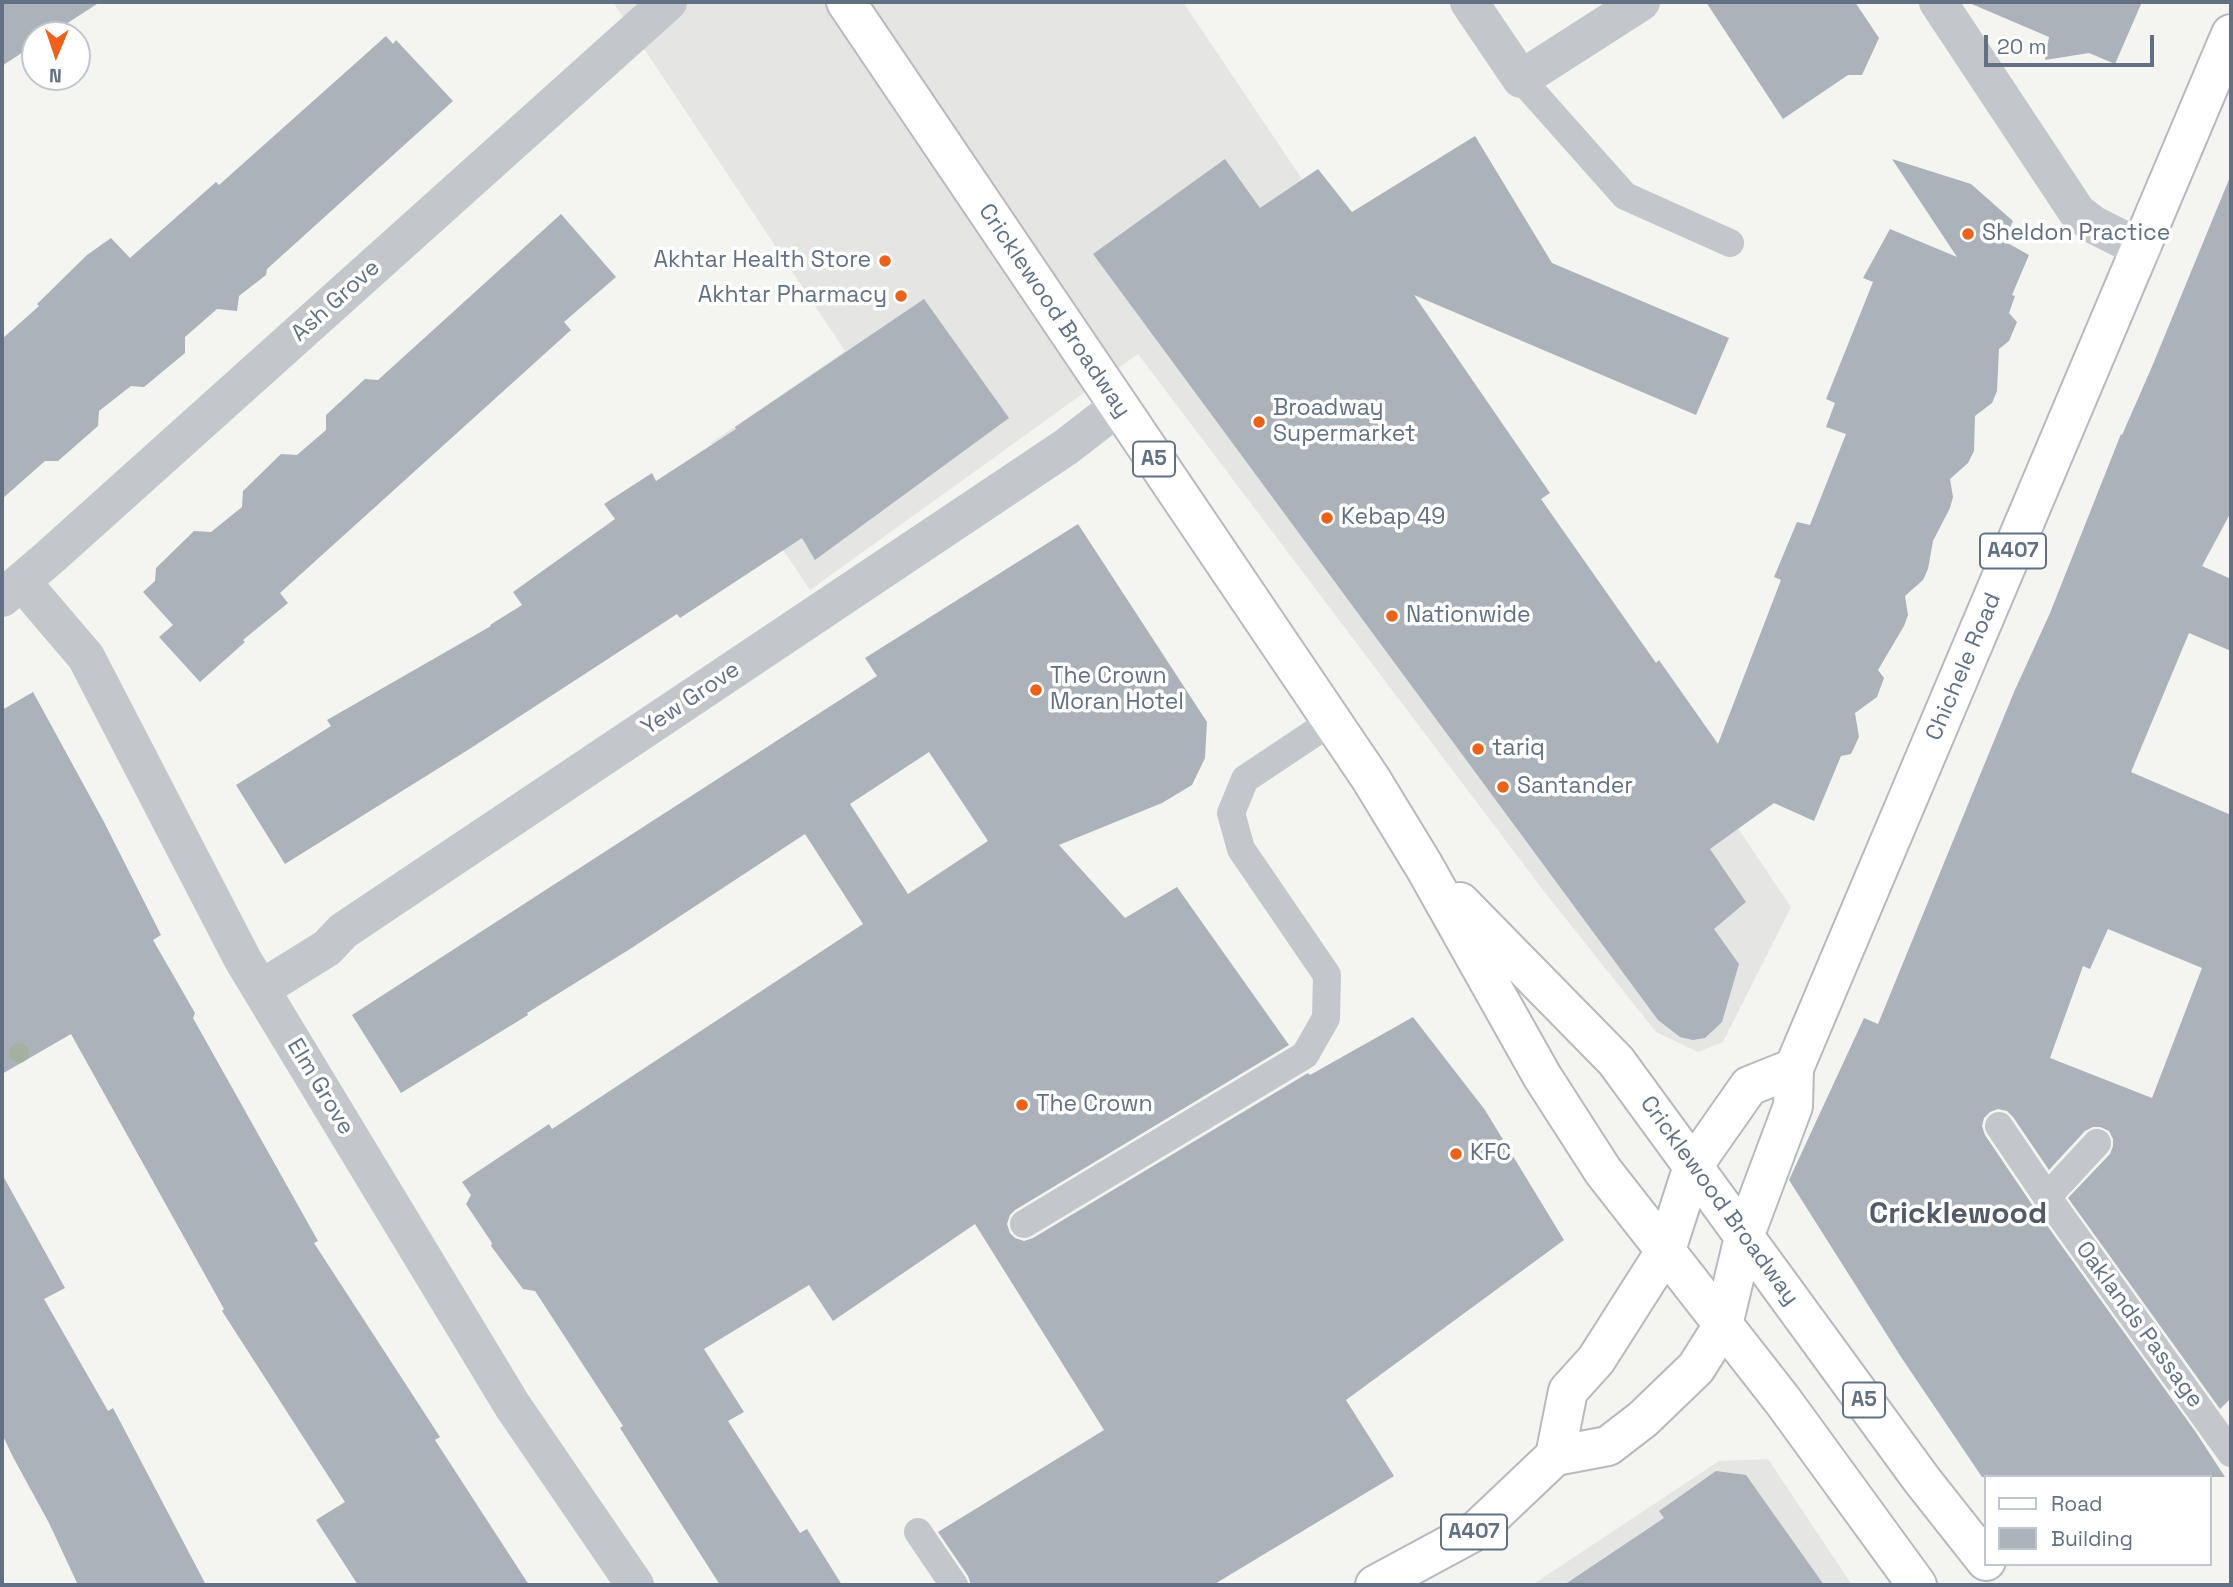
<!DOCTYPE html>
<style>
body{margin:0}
#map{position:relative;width:2233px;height:1587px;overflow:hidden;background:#f4f5f0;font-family:"Space Grotesk",sans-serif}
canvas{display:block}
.frame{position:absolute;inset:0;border:4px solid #617083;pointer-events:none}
.legend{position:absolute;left:1984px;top:1475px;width:228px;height:91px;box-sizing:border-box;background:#fff;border:2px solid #c0c6cd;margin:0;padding:9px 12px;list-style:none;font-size:21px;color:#617083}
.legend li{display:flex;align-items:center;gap:14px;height:35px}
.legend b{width:35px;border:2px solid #c0c6cd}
.north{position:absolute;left:21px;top:21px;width:70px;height:70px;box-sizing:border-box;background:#fff;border:2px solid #c0c6cd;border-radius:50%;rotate:182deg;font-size:19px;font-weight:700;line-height:28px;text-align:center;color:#617083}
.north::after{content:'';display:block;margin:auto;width:24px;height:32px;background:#ee6116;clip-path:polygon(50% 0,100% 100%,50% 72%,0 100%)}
.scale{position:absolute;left:1984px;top:35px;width:170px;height:32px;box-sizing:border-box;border:4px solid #617083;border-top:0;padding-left:9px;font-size:21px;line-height:24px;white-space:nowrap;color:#617083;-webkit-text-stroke:5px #fff;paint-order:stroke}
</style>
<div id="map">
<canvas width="2233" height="1587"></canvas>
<div class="frame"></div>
<ul class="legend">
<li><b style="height:9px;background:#fff"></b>Road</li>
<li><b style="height:19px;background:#abb2b9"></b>Building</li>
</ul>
<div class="north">N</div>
<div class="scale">20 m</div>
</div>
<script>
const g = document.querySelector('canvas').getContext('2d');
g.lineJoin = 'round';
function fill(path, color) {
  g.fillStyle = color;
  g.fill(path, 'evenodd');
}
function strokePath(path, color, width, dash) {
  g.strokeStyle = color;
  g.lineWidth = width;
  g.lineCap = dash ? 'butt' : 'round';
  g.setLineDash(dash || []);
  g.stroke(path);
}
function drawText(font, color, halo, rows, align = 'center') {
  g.font = font + ' "Space Grotesk",sans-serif';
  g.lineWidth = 7;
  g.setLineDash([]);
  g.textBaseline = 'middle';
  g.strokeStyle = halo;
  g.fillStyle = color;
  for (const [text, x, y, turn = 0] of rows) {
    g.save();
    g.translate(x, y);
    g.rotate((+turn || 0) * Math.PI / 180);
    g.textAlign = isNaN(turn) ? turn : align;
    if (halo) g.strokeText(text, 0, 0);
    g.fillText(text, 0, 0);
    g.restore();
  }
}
fill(new Path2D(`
 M 613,2 L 1183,2 L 1791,907 L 1723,1042 L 1698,1052 L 1656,1032 L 1546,894 L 1138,354 L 810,590 L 711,443 L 845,351 Z
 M 1768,1459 L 1852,1585 L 1532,1585 L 1719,1461 Z`), '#e5e6e4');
fill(new Path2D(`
 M 2,2 L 100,2 L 49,35 L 35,35 L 35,44 L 2,66 Z
 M 1706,2 L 1855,2 L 1879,38 L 1862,75 L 1848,75 L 1783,119 Z
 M 1967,2 L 2142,2 L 2115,64 L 2089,53 L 2045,60 L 2049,37 Z
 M 386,36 L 393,44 L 396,40 L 453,101 L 267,269 L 266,275 L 239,296 L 237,311 L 217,309 L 185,337 L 185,353 L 144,387 L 131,386 L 99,411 L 98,426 L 58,461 L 45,461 L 2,499 L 2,339 L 39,306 L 37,304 L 87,255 L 111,238 L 130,258 L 216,182 L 219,185 Z
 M 1475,136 L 1552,263 L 1729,338 L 1696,415 L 1414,295 L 1550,493 L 1541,499 L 1656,663 L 1659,660 L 1718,744 L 1781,580 L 1774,577 L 1797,522 L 1810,525 L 1846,434 L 1826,427 L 1835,403 L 1826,399 L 1873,282 L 1863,278 L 1890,229 L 1957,257 L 1892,159 L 1971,184 L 2013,221 L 2004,241 L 2029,255 L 2012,295 L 2015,296 L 2009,313 L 2017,322 L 2009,341 L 1999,349 L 1997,391 L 1992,403 L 1975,416 L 1974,451 L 1968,463 L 1950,479 L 1953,497 L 1950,508 L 1933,541 L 1928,569 L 1923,580 L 1905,596 L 1908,615 L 1904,626 L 1878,670 L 1884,678 L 1877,697 L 1855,713 L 1859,737 L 1851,754 L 1841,756 L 1814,821 L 1774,803 L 1710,849 L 1746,902 L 1714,929 L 1739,964 L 1722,1022 L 1705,1038 L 1693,1040 L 1680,1037 L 1658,1020 L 1093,254 L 1225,159 L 1260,208 L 1318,169 L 1352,212 Z
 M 2230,177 L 2231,512 L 2202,566 L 2231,579 L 2231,651 L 2189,633 L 2131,772 L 2231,815 L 2231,1398 L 2220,1409 L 2068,1198 L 2110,1154 L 2113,1146 L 2113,1139 L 2109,1131 L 2100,1127 L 2093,1127 L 2085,1131 L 2049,1170 L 2013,1117 L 2007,1111 L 1998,1109 L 1990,1112 L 1984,1118 L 1982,1126 L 1985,1135 L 2033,1206 L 2195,1431 L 2225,1477 L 1982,1477 L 1901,1357 L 1789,1180 L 1864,1018 L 1878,1024 L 2014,692 L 2050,613 L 2121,434 L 2122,435 L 2151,369 ZM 2108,929 L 2202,968 L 2152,1098 L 2050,1058 L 2083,966 L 2090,969 Z
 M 561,214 L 616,277 L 564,322 L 571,330 L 280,593 L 288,603 L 243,640 L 245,642 L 200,682 L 159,637 L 173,625 L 143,592 L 155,581 L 156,568 L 194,531 L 211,532 L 242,507 L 243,491 L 281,454 L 297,455 L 326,430 L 326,415 L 365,379 L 378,380 Z
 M 924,299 L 1009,418 L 815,560 L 802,538 L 680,618 L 677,614 L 471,748 L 285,864 L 236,785 L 331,726 L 327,720 L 491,626 L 490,625 L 522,605 L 513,592 L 615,519 L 604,504 L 652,473 L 656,481 L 736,429 L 735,427 Z
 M 1078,524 L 1207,722 L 1205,758 L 1192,785 L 1162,803 L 1059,845 L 1125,918 L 1177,887 L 1289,1045 L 1015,1210 L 1010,1215 L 1007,1224 L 1010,1233 L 1015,1238 L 1024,1241 L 1033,1238 L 1308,1073 L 1310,1075 L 1413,1017 L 1485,1110 L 1564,1240 L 1346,1400 L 1394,1476 L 1213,1585 L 971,1585 L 968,1576 L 938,1532 L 1104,1430 L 975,1224 L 833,1321 L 809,1285 L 704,1349 L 744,1412 L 728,1421 L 800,1533 L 807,1529 L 842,1585 L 720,1585 L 620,1428 L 623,1426 L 535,1291 L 523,1289 L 491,1246 L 492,1243 L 466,1204 L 471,1195 L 462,1182 L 549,1124 L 552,1129 L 863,924 L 805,834 L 630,949 L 527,1013 L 528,1015 L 401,1093 L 352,1015 L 877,676 L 865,658 ZM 929,752 L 988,841 L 908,894 L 850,804 Z
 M 33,692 L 104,822 L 161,935 L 153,940 L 195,1013 L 193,1018 L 318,1241 L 314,1243 L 440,1437 L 435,1440 L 529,1585 L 358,1585 L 316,1520 L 345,1502 L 222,1311 L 224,1309 L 71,1034 L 2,1074 L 2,710 Z
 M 2,1174 L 65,1288 L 44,1299 L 108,1411 L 113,1408 L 206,1585 L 78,1585 L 49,1523 L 13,1457 L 2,1434 Z
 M 1716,1471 L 1746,1475 L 1824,1585 L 1564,1585 L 1664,1518 L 1659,1511 Z`), '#abb2b9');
const primary = new Path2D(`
 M 846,2 L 1371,779 L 1424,866 L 1542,1076 L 1603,1171 L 1783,1401 L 1917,1585
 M 1460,902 L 1616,1061 L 1922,1480 L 1986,1561
 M 1555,1456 L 1568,1391 L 1596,1360 L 1666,1250 L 1693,1166 L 1749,1086 L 1794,1068
 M 1375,1585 L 1477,1530 L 1555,1456 L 1608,1446 L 1643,1419 L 1696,1368 L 1723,1325 L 1744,1237 L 1793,1106 L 1794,1068 L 2231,34`);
strokePath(primary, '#b6b9be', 42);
strokePath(new Path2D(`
 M 1521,79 L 1625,196 L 1730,243
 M 1999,1126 L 2047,1197 L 2231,1453
 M 2047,1197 L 2097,1143
 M 1024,1224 L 1305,1055 L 1326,1018 L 1327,975 L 1241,849 L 1231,813 L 1245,779 L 1332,721
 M 918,1532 L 954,1585`), '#c3c6ca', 28);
strokePath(new Path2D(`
 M 1469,2 L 1521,79 L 1641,2
 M 1938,2 L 2077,212 L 2094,225 L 2142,249
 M 22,582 L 86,657 L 243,960 L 512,1405 L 635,1585
 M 2,598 L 50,557 L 668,2
 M 261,989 L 327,948 L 343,931 L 1066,447 L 1119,406`), '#c3c6ca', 38);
strokePath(primary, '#fff', 38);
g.fillStyle = '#a4b1a1';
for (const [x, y] of [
 [19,1053]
]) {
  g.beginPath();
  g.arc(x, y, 10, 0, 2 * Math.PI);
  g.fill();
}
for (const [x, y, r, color] of [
 [1968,234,7,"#ee6116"],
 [885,261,7,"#ee6116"],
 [901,296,7,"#ee6116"],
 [1259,422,7,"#ee6116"],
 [1327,518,7,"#ee6116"],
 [1392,616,7,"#ee6116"],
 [1036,690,7,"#ee6116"],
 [1478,749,7,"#ee6116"],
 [1503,787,7,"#ee6116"],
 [1022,1105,7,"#ee6116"],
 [1456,1154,7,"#ee6116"]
]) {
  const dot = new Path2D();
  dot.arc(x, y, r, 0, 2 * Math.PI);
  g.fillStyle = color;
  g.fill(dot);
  strokePath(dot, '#fff', 2.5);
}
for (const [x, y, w] of [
 [1154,459,42],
 [2013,551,66],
 [1864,1400,42],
 [1474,1532,66]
]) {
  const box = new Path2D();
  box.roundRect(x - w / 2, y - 17.5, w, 35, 5);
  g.fillStyle = '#fff';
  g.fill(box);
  strokePath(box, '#617083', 2);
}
drawText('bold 21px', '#617083', null, [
 ["A5",1154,459],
 ["A407",2013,551],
 ["A5",1864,1400],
 ["A407",1474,1532]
]);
drawText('23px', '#617083', '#fff', [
 ["Sheldon Practice",1982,234],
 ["Akhtar Health Store",871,261,"right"],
 ["Akhtar Pharmacy",887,296,"right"],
 ["Broadway",1273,409],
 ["Supermarket",1273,435],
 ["Kebap 49",1341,518],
 ["Nationwide",1406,616],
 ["The Crown",1050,677],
 ["Moran Hotel",1050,703],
 ["tariq",1492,749],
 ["Santander",1517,787],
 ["The Crown",1036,1105],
 ["KFC",1470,1154]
], 'left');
drawText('23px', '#617083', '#fff', [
 ["Ash Grove",336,301,-42],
 ["Cricklewood Broadway",1054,311,56],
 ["Chichele Road",1964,667,-67],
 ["Yew Grove",691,699,-34],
 ["Elm Grove",320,1087,59],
 ["Cricklewood Broadway",1719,1201,54],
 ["Oaklands Passage",2139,1325,54]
]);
drawText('bold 30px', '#505a68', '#fff', [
 ["Cricklewood",1958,1215]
]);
</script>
